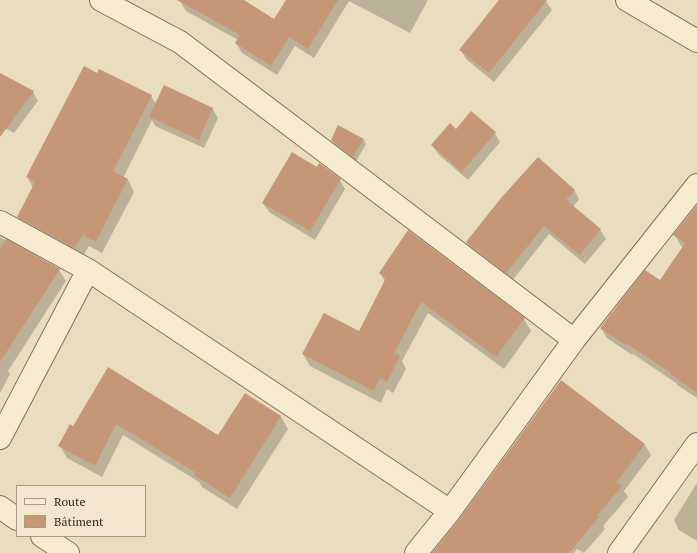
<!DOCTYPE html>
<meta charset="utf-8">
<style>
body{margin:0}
#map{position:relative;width:697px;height:553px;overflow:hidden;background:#eaddbf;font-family:"PT Serif",serif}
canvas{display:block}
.legend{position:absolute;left:16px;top:485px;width:130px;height:52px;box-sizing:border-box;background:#f2e7ce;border:1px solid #a59a87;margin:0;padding:5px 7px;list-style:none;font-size:12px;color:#32261c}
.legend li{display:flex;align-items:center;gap:8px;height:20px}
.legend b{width:20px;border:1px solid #a59a87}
</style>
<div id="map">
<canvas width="697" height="553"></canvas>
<ul class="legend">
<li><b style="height:5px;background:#f6ead1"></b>Route</li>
<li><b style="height:11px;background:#c69777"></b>Bâtiment</li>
</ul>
</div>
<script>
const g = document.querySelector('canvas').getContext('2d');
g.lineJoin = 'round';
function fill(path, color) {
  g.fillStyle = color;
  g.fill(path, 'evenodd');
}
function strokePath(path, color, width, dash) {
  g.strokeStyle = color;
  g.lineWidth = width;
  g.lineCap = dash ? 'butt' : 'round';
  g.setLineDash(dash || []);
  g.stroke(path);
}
fill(new Path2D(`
 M 181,0 L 243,0 L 275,20 L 287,0 L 428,0 L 410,33 L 349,1 L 314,58 L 295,46 L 277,75 L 242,53 L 236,43 L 238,40 L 186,11 L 180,1 Z
 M 500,0 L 545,0 L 552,10 L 494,82 L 466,59 L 461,50 Z
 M 0,74 L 33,92 L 38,101 L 14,133 L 0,126 Z
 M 97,74 L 151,96 L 156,104 L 212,108 L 218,118 L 204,148 L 155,126 L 152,120 L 123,178 L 128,180 L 134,192 L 102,253 L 89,246 L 81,259 L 25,229 L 18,217 L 33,188 L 27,177 Z
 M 471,112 L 495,133 L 500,142 L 468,180 L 438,154 L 432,145 L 456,130 Z
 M 339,126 L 364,140 L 366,144 L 356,161 L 335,145 L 332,140 Z
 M 318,168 L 340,180 L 345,189 L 315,240 L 269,212 L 263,203 Z
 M 574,190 L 579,199 L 573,207 L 600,230 L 606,239 L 585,264 L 549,234 L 512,281 L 472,252 L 467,243 Z
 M 697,219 L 697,398 L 677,385 L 676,383 L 633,354 L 632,355 L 607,338 L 601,328 L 660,281 L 683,247 L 681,246 L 675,235 Z
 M 0,237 L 59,270 L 66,281 L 8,371 L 10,374 L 0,393 Z
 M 380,273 L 524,319 L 531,331 L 504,369 L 428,313 L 402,361 L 406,369 L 393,393 L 387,389 L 381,403 L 310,366 L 303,354 L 359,332 L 385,282 Z
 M 108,369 L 219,437 L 246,394 L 281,417 L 288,429 L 237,509 L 202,487 L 199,482 L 123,435 L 102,477 L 67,458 L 60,446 L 73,427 Z
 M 645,445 L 651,455 L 624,491 L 628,497 L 603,526 L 605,529 L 584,553 L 577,549 L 574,553 L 433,553 Z
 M 697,483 L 697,541 L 679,530 L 674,520 Z`), '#0003');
fill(new Path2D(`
 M 177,0 L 244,0 L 274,19 L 286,0 L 338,0 L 308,49 L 289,37 L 271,66 L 235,43 L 240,35 Z
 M 499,0 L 547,0 L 489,73 L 459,50 Z
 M 84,66 L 97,73 L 99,69 L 152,95 L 113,171 L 128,179 L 96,242 L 83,235 L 74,248 L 17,217 L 35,182 L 26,177 Z
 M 0,73 L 34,91 L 0,137 Z
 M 164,85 L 213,108 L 199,140 L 149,117 Z
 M 471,111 L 496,132 L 462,172 L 431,145 L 450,123 L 456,129 Z
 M 338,125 L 364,139 L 353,157 L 331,140 Z
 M 292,152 L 317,167 L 319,163 L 341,179 L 310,231 L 262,203 Z
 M 538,157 L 575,190 L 566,200 L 601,229 L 580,255 L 544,226 L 506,273 L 466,242 L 501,198 Z
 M 697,205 L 697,393 L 670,374 L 671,373 L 627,344 L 626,345 L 600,328 L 645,270 L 660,280 L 685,243 L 673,235 Z
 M 408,230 L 525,318 L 496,357 L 421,302 L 394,353 L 400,356 L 387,382 L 380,378 L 374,391 L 302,354 L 324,313 L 359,331 L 386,278 L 379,273 Z
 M 6,239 L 60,269 L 0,362 L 0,250 Z
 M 108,367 L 218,435 L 245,393 L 281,416 L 230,498 L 194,475 L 195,472 L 116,424 L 95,466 L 58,446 L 70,424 L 73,426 Z
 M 561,380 L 645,444 L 617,482 L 622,486 L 597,516 L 599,517 L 569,553 L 432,553 L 460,518 Z`), '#c69777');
const street = new Path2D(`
 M 101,0 L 180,42 L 574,340
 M 627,0 L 697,41
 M 0,222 L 88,270 L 450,511
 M 0,438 L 88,270
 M 0,507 L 17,519
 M 42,536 L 68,553
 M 416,553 L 450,511 L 574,340 L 697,185
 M 619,553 L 697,444`);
strokePath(street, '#816e59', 24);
strokePath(street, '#f6ead1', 22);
</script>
